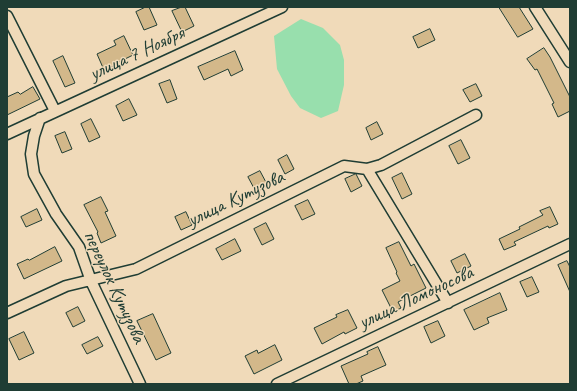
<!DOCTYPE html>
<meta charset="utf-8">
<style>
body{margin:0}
#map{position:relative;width:577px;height:391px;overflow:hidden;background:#f0dab9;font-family:Caveat,sans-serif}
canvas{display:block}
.frame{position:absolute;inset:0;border:8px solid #1f3d34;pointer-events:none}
</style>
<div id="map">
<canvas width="577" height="391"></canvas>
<div class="frame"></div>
</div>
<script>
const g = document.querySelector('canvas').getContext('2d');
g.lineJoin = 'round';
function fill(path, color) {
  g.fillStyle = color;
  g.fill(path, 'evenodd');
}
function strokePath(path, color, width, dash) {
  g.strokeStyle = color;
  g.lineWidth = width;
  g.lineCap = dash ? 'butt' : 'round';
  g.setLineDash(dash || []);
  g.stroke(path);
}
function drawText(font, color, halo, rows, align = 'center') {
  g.font = font + ' Caveat,sans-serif';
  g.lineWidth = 3;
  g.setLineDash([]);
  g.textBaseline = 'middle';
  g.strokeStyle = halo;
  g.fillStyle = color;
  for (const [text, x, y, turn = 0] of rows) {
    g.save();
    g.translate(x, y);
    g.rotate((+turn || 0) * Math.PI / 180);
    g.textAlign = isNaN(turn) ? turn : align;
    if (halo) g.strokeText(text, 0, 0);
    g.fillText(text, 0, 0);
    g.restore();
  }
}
fill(new Path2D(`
 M 301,19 L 323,28 L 340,45 L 344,60 L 344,85 L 338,111 L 321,118 L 300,108 L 291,96 L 277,69 L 274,36 Z`), '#98dfad');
const building = new Path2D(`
 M 146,7 L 149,7 L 157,25 L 144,30 L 136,12 Z
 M 182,7 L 185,7 L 194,26 L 182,32 L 172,11 Z
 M 499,7 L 519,7 L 533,29 L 518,37 Z
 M 430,29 L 435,40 L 418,48 L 413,37 Z
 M 124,36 L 133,55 L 115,64 L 116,65 L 104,70 L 97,54 L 116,45 L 114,41 Z
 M 544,48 L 550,57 L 570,97 L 570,111 L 558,117 L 552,104 L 554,103 L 537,69 L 535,70 L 527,59 Z
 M 235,51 L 243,70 L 231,76 L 228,69 L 204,80 L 198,67 Z
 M 63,56 L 75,83 L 65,87 L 53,61 Z
 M 170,80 L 177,99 L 167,103 L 159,84 Z
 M 476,84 L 482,96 L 470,102 L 463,90 Z
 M 33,87 L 40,99 L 7,115 L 7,97 L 18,92 L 20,94 Z
 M 129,99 L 137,115 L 123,121 L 116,106 Z
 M 91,119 L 100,137 L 89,142 L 81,124 Z
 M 377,122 L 383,134 L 371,140 L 366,128 Z
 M 65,132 L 72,149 L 62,153 L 55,136 Z
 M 461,140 L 470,158 L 458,164 L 449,146 Z
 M 287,155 L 294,169 L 285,174 L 278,160 Z
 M 260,171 L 268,186 L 256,192 L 248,177 Z
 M 402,173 L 412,194 L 402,199 L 392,178 Z
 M 356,174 L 362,186 L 351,192 L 345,179 Z
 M 101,197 L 108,211 L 105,212 L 116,236 L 101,243 L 97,233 L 98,232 L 84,205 Z
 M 308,200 L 315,214 L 302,220 L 295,206 Z
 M 550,207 L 558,224 L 549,228 L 548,226 L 514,242 L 516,245 L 504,250 L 499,239 L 520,229 L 519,227 L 543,215 L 540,211 Z
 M 37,209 L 42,220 L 26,227 L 21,217 Z
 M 186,212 L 192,225 L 181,230 L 175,217 Z
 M 266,223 L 274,239 L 262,245 L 254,229 Z
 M 235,239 L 241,251 L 222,260 L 216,249 Z
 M 399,242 L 411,266 L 414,264 L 426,288 L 398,302 L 401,308 L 393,312 L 382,290 L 400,281 L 396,273 L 397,272 L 386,248 Z
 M 55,247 L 62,261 L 24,279 L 17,264 L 28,259 L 29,260 Z
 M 465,254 L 471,266 L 457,273 L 451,261 Z
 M 567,261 L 570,267 L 570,292 L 558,265 Z
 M 532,277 L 539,292 L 527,297 L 520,282 Z
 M 500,293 L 507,310 L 487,318 L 489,323 L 474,330 L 464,310 Z
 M 78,307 L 85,321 L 73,327 L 66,313 Z
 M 348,310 L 357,328 L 345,334 L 344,332 L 322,344 L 314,328 L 337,317 L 336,315 Z
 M 153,314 L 171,353 L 156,360 L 137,321 Z
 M 438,321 L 445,336 L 431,343 L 424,327 Z
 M 24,332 L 34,353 L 19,360 L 9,339 Z
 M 98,337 L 103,346 L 87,354 L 82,345 Z
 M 275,345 L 282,360 L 254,374 L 245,356 L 257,350 L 258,353 Z
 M 378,347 L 386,365 L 361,376 L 363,381 L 356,384 L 349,384 L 341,366 L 368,354 L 367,352 Z`);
fill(building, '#d3b88a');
strokePath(building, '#1f3d34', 1);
const minor = new Path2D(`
 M 535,7 L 570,62
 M 7,16 L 55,111
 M 40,118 L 34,136 L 31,154 L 34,174 L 56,214 L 79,247 L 91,281 L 140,384
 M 7,134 L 282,7
 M 367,169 L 448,303
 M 7,313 L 66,286 L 136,269 L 344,166 L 367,169 L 381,165 L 476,115
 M 277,384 L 570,244`);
strokePath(minor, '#1f3d34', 13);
strokePath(minor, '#f0dab9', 10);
drawText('20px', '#1f3d34', '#f0dab9', [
 ["улица 7 Ноября",137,54,-25],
 ["улица Кутузова",236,199,-26],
 ["переулок Кутузова",114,287,65],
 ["улица Ломоносова",416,298,-25]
]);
</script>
